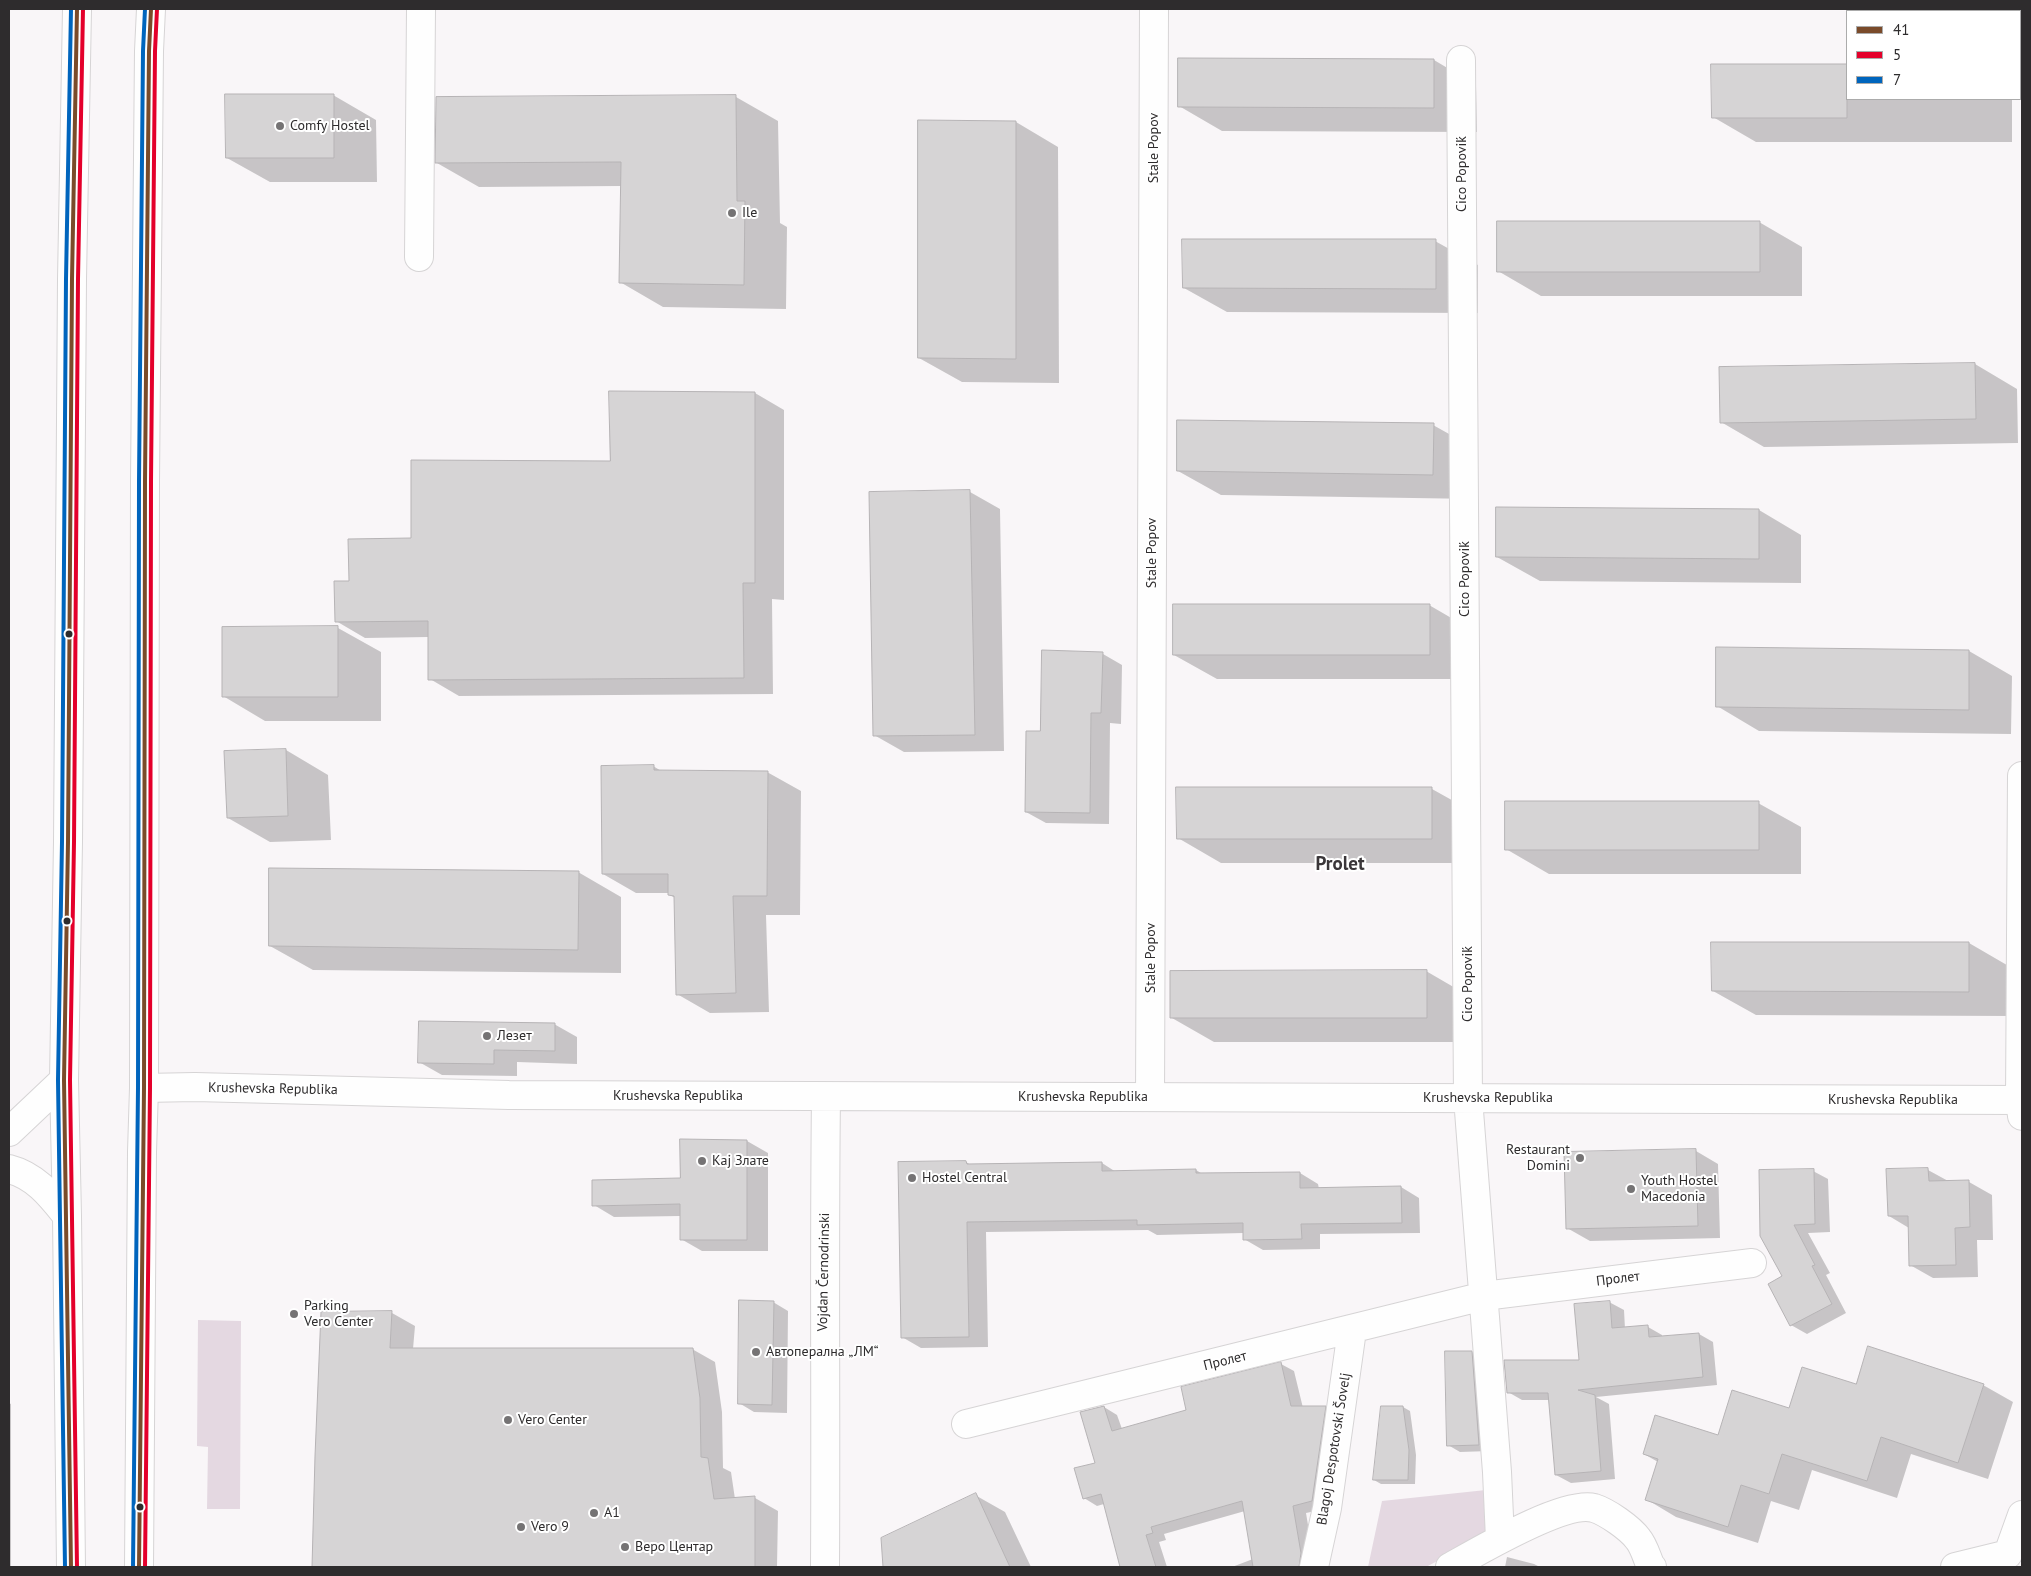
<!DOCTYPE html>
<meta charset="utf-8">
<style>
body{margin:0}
#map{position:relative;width:2031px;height:1576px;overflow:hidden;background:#f9f6f8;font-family:"PT Sans",sans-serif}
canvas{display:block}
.frame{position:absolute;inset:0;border:10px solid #2e2c2d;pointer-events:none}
.legend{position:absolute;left:1846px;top:10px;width:175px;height:90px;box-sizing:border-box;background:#fff;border:1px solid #ababab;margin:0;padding:6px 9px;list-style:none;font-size:15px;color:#2e2c2d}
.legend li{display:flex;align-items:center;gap:10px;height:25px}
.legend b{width:25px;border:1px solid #ababab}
</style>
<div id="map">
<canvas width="2031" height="1576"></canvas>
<div class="frame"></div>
<ul class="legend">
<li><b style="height:6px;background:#7a4b2a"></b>41</li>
<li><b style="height:6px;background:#e4002b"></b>5</li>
<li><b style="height:6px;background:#0065bd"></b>7</li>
</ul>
</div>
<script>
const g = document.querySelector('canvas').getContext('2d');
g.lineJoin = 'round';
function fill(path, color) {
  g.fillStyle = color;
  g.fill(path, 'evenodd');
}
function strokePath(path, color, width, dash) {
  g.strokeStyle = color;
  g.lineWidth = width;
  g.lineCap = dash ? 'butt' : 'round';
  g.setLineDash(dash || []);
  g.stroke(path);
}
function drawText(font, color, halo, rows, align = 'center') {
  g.font = font + ' "PT Sans",sans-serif';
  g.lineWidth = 4;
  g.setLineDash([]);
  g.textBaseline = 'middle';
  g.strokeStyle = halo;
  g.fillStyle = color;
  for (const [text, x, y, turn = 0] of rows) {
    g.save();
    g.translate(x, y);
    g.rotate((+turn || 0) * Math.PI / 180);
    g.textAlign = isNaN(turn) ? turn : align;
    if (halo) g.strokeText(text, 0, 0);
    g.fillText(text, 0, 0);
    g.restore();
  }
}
fill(new Path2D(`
 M 198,1320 L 241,1321 L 240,1509 L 207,1509 L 208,1447 L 197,1446 Z
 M 1486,1490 L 1490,1533 L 1426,1567 L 1368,1567 L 1382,1501 Z`), '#e4d8e1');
fill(new Path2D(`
 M 1434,60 L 1476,85 L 1477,132 L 1222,131 L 1179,106 Z
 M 1713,65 L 1847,65 L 1847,99 L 2012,99 L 2012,142 L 1756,142 L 1713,117 Z
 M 333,95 L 376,120 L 377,182 L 270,182 L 227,158 Z
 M 736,97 L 778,121 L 780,223 L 787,227 L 786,309 L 663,307 L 620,282 L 622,186 L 479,187 L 437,163 Z
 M 1016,122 L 1058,147 L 1059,383 L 962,382 L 919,358 Z
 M 1759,222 L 1802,247 L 1802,296 L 1541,296 L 1498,271 Z
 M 1435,241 L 1478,265 L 1478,313 L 1227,312 L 1184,288 Z
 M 1975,364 L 2017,389 L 2018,443 L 1764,447 L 1721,422 Z
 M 755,393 L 784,410 L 784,600 L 772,599 L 773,694 L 459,696 L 430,679 L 429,637 L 365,638 L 336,621 L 351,582 L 611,462 Z
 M 1433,425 L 1476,449 L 1476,499 L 1221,495 L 1178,471 Z
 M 970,492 L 1000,509 L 1004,751 L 904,752 L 874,735 L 870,493 Z
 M 1759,510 L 1801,535 L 1801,583 L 1540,581 L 1497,557 Z
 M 1429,605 L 1472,630 L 1472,679 L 1217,679 L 1174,655 Z
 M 338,628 L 381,652 L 381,721 L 265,721 L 223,696 Z
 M 1717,648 L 1969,651 L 2012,676 L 2011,734 L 1759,731 L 1717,706 Z
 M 1103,654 L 1122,665 L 1121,724 L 1110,723 L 1109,824 L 1046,823 L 1026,812 L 1041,733 Z
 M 286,750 L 328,775 L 331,840 L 270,842 L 228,818 Z
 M 653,766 L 663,772 L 767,772 L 801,791 L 800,915 L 766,915 L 769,1012 L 710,1013 L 677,994 L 675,898 L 670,895 L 670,893 L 636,893 L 603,874 Z
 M 1178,789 L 1432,789 L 1475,813 L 1475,863 L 1221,863 L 1178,838 Z
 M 1758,803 L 1801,827 L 1801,874 L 1549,874 L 1506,849 Z
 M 578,872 L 621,897 L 621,973 L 313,970 L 270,946 Z
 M 1969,943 L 2012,968 L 2012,1016 L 1756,1015 L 1713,991 Z
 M 1426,971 L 1469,996 L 1470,1042 L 1214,1042 L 1172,1018 Z
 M 554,1024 L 577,1037 L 577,1064 L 517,1062 L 517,1076 L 442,1075 L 419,1062 Z
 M 682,1140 L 747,1141 L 768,1153 L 768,1251 L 702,1251 L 681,1239 L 681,1216 L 614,1217 L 594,1205 L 681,1180 Z
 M 1696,1151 L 1718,1164 L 1720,1238 L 1590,1241 L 1567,1228 Z
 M 966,1162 L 971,1165 L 1102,1163 L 1116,1172 L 1196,1170 L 1204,1175 L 1300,1173 L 1318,1184 L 1319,1189 L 1401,1187 L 1419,1198 L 1420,1233 L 1320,1234 L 1320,1249 L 1263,1250 L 1244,1239 L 1244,1233 L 1157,1235 L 1148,1230 L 986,1232 L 988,1347 L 921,1348 L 902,1337 Z
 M 1928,1170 L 1950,1182 L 1969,1182 L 1992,1195 L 1993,1240 L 1977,1240 L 1978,1277 L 1933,1278 L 1910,1265 L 1909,1228 L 1889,1216 Z
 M 1813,1171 L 1828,1179 L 1830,1232 L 1808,1233 L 1830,1273 L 1826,1275 L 1846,1313 L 1807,1334 L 1791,1325 L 1770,1284 L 1784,1277 L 1762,1235 Z
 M 773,1302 L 788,1311 L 787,1413 L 754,1412 L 739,1403 Z
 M 1609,1302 L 1624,1310 L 1625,1329 L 1648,1327 L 1662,1335 L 1662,1337 L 1699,1334 L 1713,1342 L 1717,1385 L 1596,1397 L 1609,1404 L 1615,1479 L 1571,1483 L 1556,1475 L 1550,1400 L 1522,1400 L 1508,1392 L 1580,1362 Z
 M 322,1313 L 392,1313 L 415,1326 L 413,1349 L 692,1349 L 715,1362 L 722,1412 L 723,1468 L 731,1472 L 735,1499 L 755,1498 L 778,1511 L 777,1567 L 313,1567 Z
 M 1472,1352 L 1483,1359 L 1490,1451 L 1460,1452 L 1448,1445 Z
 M 1281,1364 L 1294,1371 L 1303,1408 L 1325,1407 L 1338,1415 L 1325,1509 L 1306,1513 L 1314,1561 L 1313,1567 L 1232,1567 L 1253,1559 L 1245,1511 L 1164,1534 L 1166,1540 L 1159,1542 L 1167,1567 L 1121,1567 L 1104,1504 L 1097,1506 L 1084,1498 L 1097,1464 L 1104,1407 L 1117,1415 L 1122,1429 L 1187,1410 Z
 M 1983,1385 L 2013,1402 L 1988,1479 L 1911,1454 L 1897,1498 L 1812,1470 L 1799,1510 L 1771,1501 L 1758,1543 L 1676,1517 L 1646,1499 L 1658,1462 L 1644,1454 L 1718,1436 L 1856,1386 Z
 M 9,1403 L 11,1404 L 11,1567 L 9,1567 Z
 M 1403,1407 L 1410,1411 L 1416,1455 L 1415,1484 L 1381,1484 L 1374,1480 Z
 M 975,1495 L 1005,1512 L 1031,1567 L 884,1567 L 883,1539 Z
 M 1507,1557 L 1534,1564 L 1540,1567 L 1505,1567 Z`), '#0003');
const building = new Path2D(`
 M 1178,58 L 1434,59 L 1434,108 L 1178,107 Z
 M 1711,64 L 1847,64 L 1847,118 L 1712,118 Z
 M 225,94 L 334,94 L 334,158 L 226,158 Z
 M 736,95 L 737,201 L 745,201 L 744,285 L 619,283 L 621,162 L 435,163 L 436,97 Z
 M 918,120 L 1016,121 L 1016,359 L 918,358 Z
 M 1497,221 L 1760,221 L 1760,272 L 1497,272 Z
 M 1182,239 L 1436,239 L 1436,289 L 1183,288 Z
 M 1975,363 L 1976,419 L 1720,423 L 1719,367 Z
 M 609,391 L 755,392 L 755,583 L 743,583 L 744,678 L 428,680 L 428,621 L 335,622 L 334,581 L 349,581 L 348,539 L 411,538 L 411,460 L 610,461 Z
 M 1177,420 L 1434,423 L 1433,475 L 1177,471 Z
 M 970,490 L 975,735 L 873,736 L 869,492 Z
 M 1496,507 L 1759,509 L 1759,559 L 1496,557 Z
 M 1173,604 L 1430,604 L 1430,655 L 1173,655 Z
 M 338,626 L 338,697 L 222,697 L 222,627 Z
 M 1716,647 L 1969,650 L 1969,710 L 1716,707 Z
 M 1042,650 L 1103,652 L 1101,713 L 1091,713 L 1090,813 L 1025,812 L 1026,731 L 1040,731 Z
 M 286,749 L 288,816 L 227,818 L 224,751 Z
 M 654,765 L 654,770 L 768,771 L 767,896 L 733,896 L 736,993 L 676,995 L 674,896 L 668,895 L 668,874 L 602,874 L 601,766 Z
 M 1176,787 L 1432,787 L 1432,839 L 1177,839 Z
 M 1505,801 L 1759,801 L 1759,850 L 1505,850 Z
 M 269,868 L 579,871 L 578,950 L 269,946 Z
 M 1711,942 L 1969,942 L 1969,992 L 1712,991 Z
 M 1427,970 L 1427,1018 L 1170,1018 L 1170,971 Z
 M 419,1021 L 555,1023 L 555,1051 L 494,1050 L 494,1064 L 418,1063 Z
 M 680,1139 L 747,1140 L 747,1240 L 680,1240 L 680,1204 L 592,1206 L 592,1180 L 680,1178 Z
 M 1696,1149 L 1698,1226 L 1566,1229 L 1564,1152 Z
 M 966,1161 L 967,1164 L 1102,1162 L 1102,1171 L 1196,1169 L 1196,1173 L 1300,1172 L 1300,1188 L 1401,1186 L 1402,1223 L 1301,1224 L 1302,1239 L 1243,1240 L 1243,1223 L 1137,1225 L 1137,1220 L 967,1222 L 969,1337 L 901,1338 L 898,1162 Z
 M 1928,1168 L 1929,1181 L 1969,1180 L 1970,1227 L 1955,1228 L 1956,1265 L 1909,1266 L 1908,1216 L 1888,1216 L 1886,1169 Z
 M 1814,1169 L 1815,1224 L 1794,1225 L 1815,1265 L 1812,1266 L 1832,1304 L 1790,1326 L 1768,1284 L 1782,1276 L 1760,1236 L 1759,1170 Z
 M 739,1300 L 774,1301 L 772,1405 L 738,1404 Z
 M 1610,1301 L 1612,1328 L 1648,1325 L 1649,1337 L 1699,1333 L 1703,1377 L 1578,1390 L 1595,1395 L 1601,1471 L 1555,1475 L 1548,1393 L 1507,1393 L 1504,1360 L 1579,1360 L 1574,1304 Z
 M 392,1311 L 390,1348 L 693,1348 L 700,1398 L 701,1457 L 708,1458 L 714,1499 L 755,1496 L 755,1567 L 312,1567 L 315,1456 L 321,1312 Z
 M 1868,1346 L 1984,1384 L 1958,1463 L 1881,1437 L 1867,1481 L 1782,1454 L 1769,1494 L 1741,1485 L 1728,1527 L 1645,1500 L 1658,1459 L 1643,1454 L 1655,1415 L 1718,1435 L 1732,1390 L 1789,1408 L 1802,1367 L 1856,1384 Z
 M 1445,1351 L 1472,1351 L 1479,1445 L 1447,1446 Z
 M 1281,1362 L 1291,1406 L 1326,1406 L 1312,1501 L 1293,1506 L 1301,1553 L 1299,1567 L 1253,1567 L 1242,1501 L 1151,1527 L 1153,1533 L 1146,1535 L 1156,1567 L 1120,1567 L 1101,1494 L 1083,1499 L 1074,1468 L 1095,1463 L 1080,1412 L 1104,1406 L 1112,1431 L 1186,1410 L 1181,1387 Z
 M 1381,1406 L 1403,1406 L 1409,1450 L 1408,1480 L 1373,1480 Z
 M 976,1493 L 1010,1567 L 883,1567 L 881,1538 Z`);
fill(building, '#d6d4d5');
strokePath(building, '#b6b3b5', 1);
const minor = new Path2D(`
 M 1461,60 L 1468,1098 L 1497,1472 L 1500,1539
 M 419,257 L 421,9
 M 2022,776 L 2020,1100 L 2022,1116
 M 144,1088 L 195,1087 L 509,1095 L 2022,1100
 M 1150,1097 L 1154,9
 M 9,1132 L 64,1080
 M 9,1169 C 36,1176 51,1196 67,1216
 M 966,1424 L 1484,1296 L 1752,1263
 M 71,1567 L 67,1216 L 64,1080 L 68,842 L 72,279 L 77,9
 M 139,1567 L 142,1152 L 144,1088 L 145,481 L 149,51 L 151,9
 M 825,1567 C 826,1411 824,1254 826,1097
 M 1314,1567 L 1327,1508 L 1352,1330
 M 1450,1567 C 1479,1551 1564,1500 1594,1508 C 1607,1512 1630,1528 1638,1539 C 1644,1546 1647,1558 1651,1567 L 1652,1567
 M 1955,1567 L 2008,1554 L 2022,1515`);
strokePath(minor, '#d6d4d5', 30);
strokePath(minor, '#fefefe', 28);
strokePath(new Path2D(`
 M 71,1567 L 64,1080 L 68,842 L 72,279 L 77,9
 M 139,1567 L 144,1088 L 145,481 L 149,51 L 151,9`), '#7a4b2a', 4);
strokePath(new Path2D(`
 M 77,1567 L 70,1080 L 74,842 L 78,279 L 83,9
 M 145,1567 L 150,1088 L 151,481 L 155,51 L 157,9`), '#e4002b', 4);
strokePath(new Path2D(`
 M 65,1567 L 58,1080 L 62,842 L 66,279 L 71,9
 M 133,1567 L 138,1088 L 139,481 L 143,51 L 145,9`), '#0065bd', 4);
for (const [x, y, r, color] of [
 [280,126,5,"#757374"],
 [732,213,5,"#757374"],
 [69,634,4.5,"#2e2c2d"],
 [67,921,4.5,"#2e2c2d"],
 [487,1036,5,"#757374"],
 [1580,1158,5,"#757374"],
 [702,1161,5,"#757374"],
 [912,1178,5,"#757374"],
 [1631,1189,5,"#757374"],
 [294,1314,5,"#757374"],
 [756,1352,5,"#757374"],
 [508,1420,5,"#757374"],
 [140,1507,4.5,"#2e2c2d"],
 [594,1513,5,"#757374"],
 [521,1527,5,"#757374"],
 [625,1547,5,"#757374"]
]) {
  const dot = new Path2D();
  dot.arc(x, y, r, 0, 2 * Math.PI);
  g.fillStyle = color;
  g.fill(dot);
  strokePath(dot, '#fff', 2);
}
drawText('14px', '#2e2c2d', '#fff', [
 ["Comfy Hostel",290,126],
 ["Ile",742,213],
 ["Лезет",497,1036],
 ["Restaurant",1570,1150,"right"],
 ["Domini",1570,1166,"right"],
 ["Кај Злате",712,1161],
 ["Hostel Central",922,1178],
 ["Youth Hostel",1641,1181],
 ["Macedonia",1641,1197],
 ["Parking",304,1306],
 ["Vero Center",304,1322],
 ["Автоперална „ЛМ“",766,1352],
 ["Vero Center",518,1420],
 ["A1",604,1513],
 ["Vero 9",531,1527],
 ["Веро Центар",635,1547]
], 'left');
drawText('14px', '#2e2c2d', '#fff', [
 ["Stale Popov",1154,148,-90],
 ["Cico Popoviḱ",1462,174,-90],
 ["Stale Popov",1152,553,-90],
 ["Cico Popoviḱ",1465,579,-90],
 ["Stale Popov",1151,958,-90],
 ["Cico Popoviḱ",1468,984,-90],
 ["Krushevska Republika",273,1089,1],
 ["Krushevska Republika",678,1096],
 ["Krushevska Republika",1083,1097],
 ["Krushevska Republika",1488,1098],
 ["Krushevska Republika",1893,1100],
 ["Vojdan Černodrinski",824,1272,-89],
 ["Пролет",1618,1279,-7],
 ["Пролет",1225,1361,-14],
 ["Blagoj Despotovski Šovelj",1334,1449,-81]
]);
drawText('bold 19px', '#3a3639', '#fff', [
 ["Prolet",1340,865]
]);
</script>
